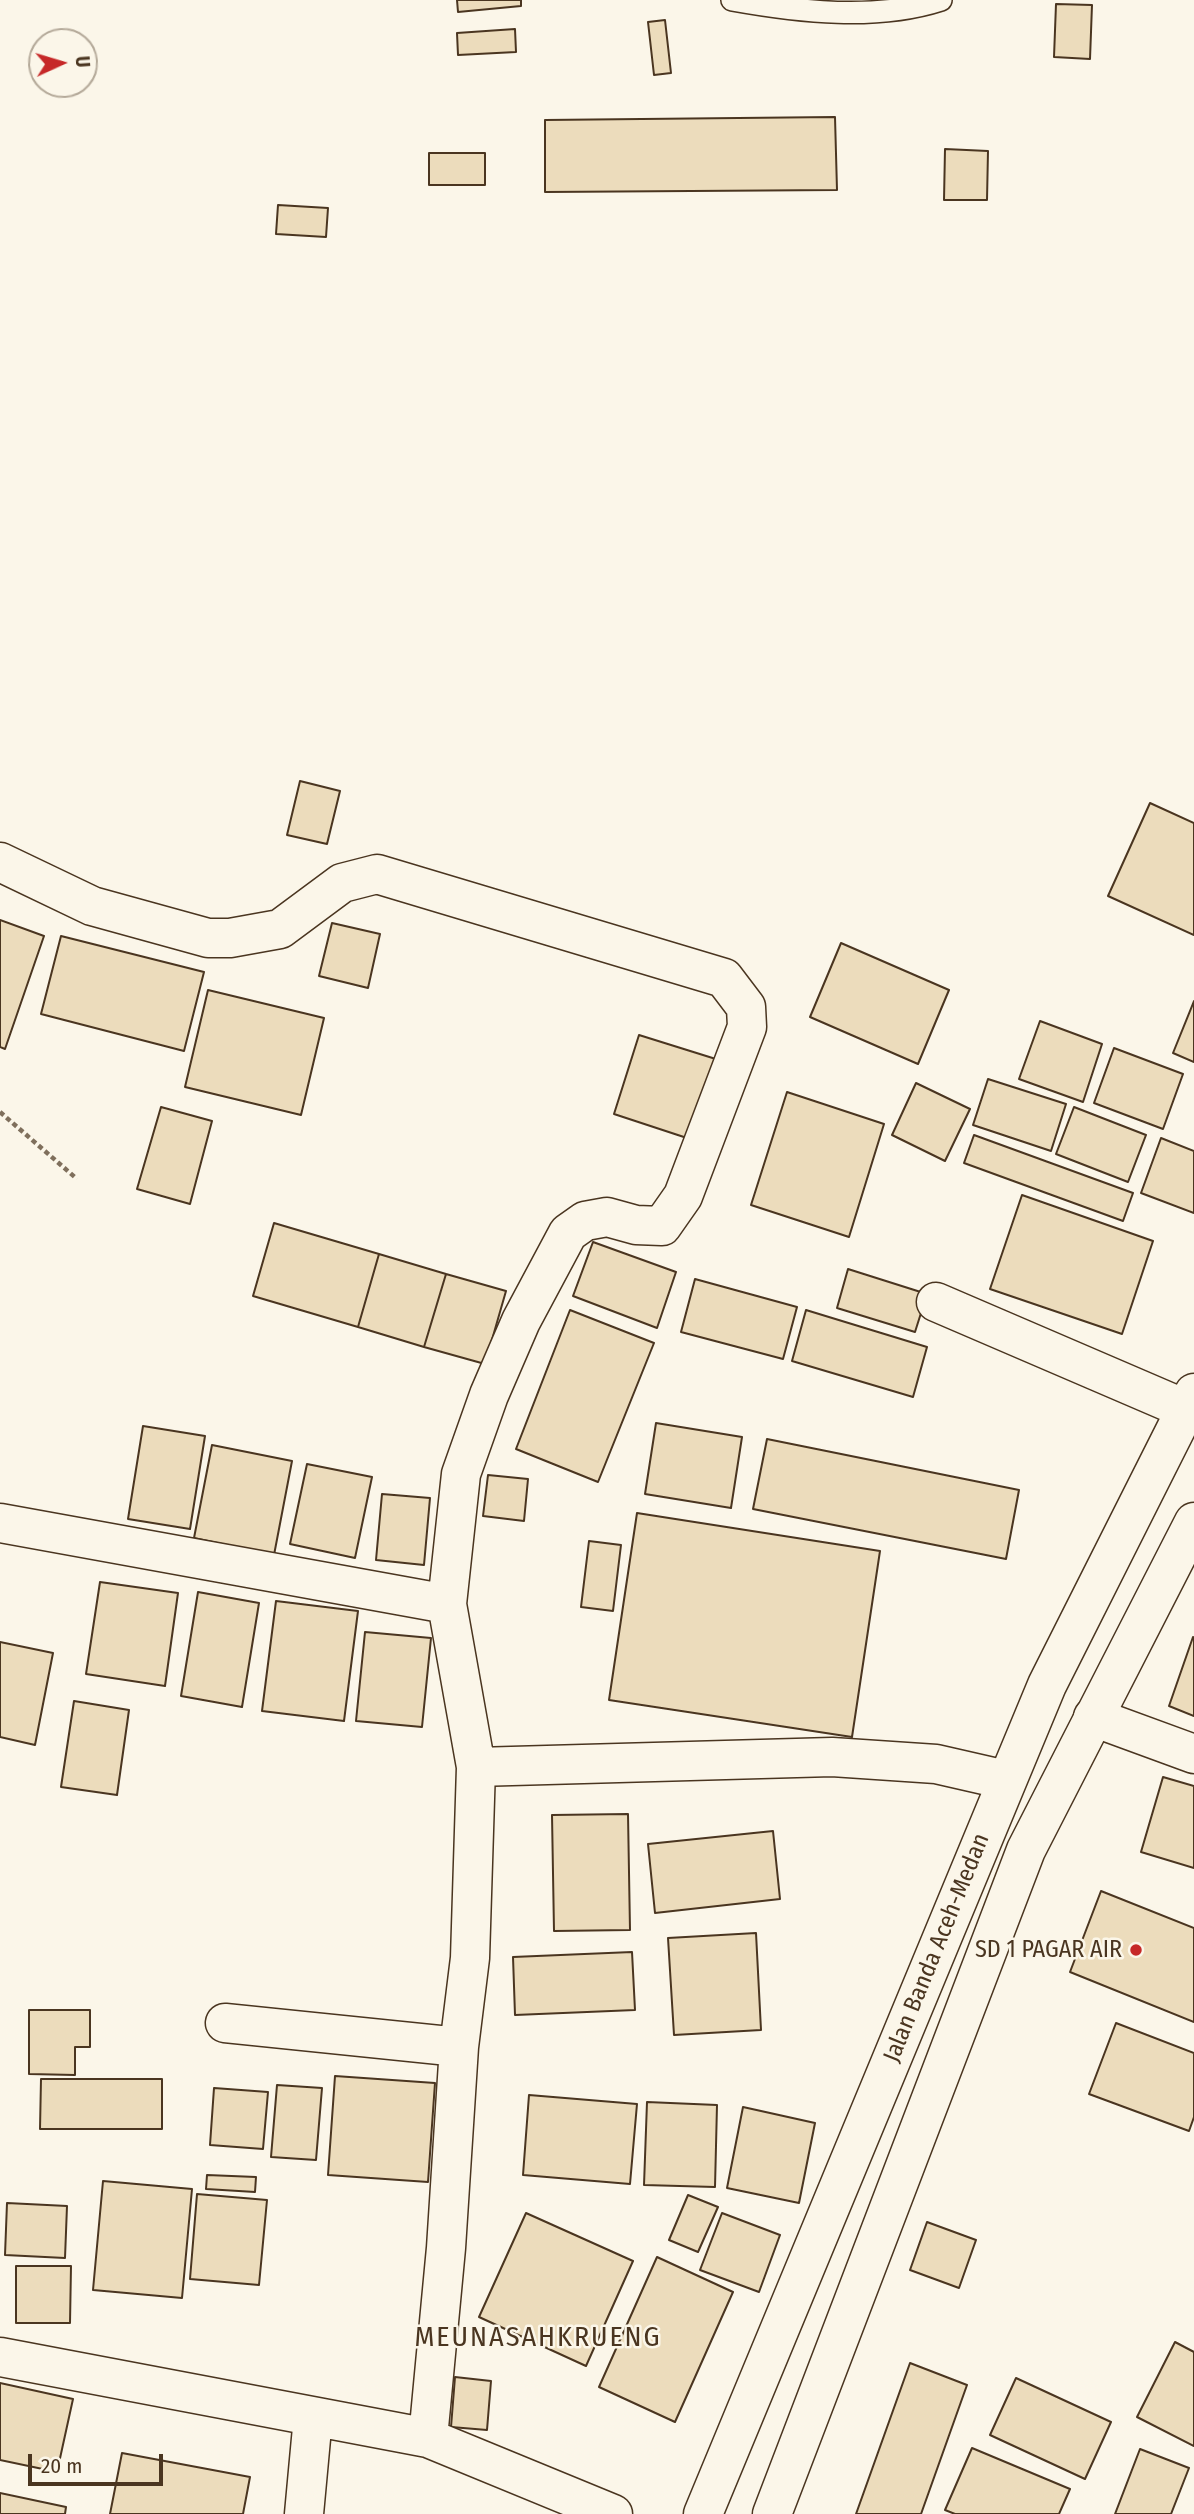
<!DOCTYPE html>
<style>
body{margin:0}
#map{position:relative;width:1194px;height:2514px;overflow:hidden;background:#fbf6e9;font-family:"Fira Sans Condensed",sans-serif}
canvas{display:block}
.north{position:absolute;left:28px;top:28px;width:70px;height:70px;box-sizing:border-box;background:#fbf6e9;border:2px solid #b4a999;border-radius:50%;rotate:86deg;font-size:19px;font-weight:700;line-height:28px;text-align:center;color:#4a3520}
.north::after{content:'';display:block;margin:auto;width:24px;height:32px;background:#c62828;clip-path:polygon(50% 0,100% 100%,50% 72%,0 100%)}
.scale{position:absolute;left:28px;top:2454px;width:135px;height:32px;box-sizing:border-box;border:4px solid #4a3520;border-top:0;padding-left:9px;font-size:21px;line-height:24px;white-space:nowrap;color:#4a3520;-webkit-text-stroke:5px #fbf6e9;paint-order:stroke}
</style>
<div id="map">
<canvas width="1194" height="2514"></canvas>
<div class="north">U</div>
<div class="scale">20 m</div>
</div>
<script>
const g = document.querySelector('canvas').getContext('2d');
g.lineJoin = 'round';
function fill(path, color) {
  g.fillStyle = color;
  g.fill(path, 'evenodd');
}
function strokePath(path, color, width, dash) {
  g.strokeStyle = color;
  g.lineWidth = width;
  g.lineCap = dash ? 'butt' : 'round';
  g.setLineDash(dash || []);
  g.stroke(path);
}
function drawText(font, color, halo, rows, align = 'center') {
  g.font = font + ' "Fira Sans Condensed",sans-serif';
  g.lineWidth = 5;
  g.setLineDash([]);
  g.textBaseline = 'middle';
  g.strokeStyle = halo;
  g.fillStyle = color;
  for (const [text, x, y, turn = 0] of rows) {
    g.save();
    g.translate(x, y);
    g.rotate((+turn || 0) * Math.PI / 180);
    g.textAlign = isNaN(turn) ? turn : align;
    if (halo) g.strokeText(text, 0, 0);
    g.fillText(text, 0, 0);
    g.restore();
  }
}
const building = new Path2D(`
 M 457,0 L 521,0 L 521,6 L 458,12 Z
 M 1056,4 L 1092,5 L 1090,59 L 1054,57 Z
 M 665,20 L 671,73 L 654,75 L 648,22 Z
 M 515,29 L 516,52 L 458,55 L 457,33 Z
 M 835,117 L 837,190 L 545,192 L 545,120 Z
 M 945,149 L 988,151 L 987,200 L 944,200 Z
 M 429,153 L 485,153 L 485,185 L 429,185 Z
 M 278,205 L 328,208 L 326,237 L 276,234 Z
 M 300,781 L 340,791 L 327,844 L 287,835 Z
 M 1150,803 L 1194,823 L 1194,935 L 1108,896 Z
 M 0,920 L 44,936 L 5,1049 L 0,1047 Z
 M 332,923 L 380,934 L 368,988 L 319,976 Z
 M 61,936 L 204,972 L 184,1051 L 41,1014 Z
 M 841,943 L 949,990 L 918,1064 L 810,1017 Z
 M 208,990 L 324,1018 L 301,1115 L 185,1087 Z
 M 1194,1001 L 1194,1062 L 1173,1053 Z
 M 1040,1021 L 1102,1044 L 1083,1102 L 1019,1079 Z
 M 639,1035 L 719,1060 L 693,1140 L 614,1114 Z
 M 1114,1048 L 1183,1074 L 1163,1129 L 1094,1103 Z
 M 988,1079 L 1066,1104 L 1051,1151 L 973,1125 Z
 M 916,1083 L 970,1109 L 945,1161 L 892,1135 Z
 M 787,1092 L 884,1124 L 849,1237 L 751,1205 Z
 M 161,1107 L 212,1121 L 190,1204 L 137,1189 Z
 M 1074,1107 L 1146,1135 L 1128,1182 L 1056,1154 Z
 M 974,1135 L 1133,1193 L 1123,1221 L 964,1163 Z
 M 1161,1138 L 1194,1151 L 1194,1213 L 1141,1193 Z
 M 1022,1195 L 1153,1241 L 1122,1334 L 990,1289 Z
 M 274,1223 L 379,1254 L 358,1327 L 253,1296 Z
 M 593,1242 L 676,1272 L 657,1328 L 573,1296 Z
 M 379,1254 L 446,1274 L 424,1347 L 358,1327 Z
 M 848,1269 L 927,1294 L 915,1332 L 837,1308 Z
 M 446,1274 L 506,1291 L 485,1364 L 424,1347 Z
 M 695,1279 L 797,1307 L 783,1359 L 681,1332 Z
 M 570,1310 L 654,1343 L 598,1482 L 516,1449 Z
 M 806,1310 L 927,1347 L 913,1397 L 792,1361 Z
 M 656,1423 L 742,1437 L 731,1508 L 645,1494 Z
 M 143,1426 L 205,1436 L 190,1529 L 128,1519 Z
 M 767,1439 L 1019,1490 L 1006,1559 L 753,1509 Z
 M 212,1445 L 292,1461 L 274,1555 L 194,1538 Z
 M 307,1464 L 372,1477 L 355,1558 L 290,1544 Z
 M 488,1475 L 528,1479 L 524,1521 L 483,1516 Z
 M 382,1494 L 430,1498 L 424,1565 L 376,1560 Z
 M 637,1513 L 880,1551 L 852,1737 L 609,1700 Z
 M 589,1541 L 621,1545 L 613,1611 L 581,1607 Z
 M 100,1582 L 178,1593 L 165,1686 L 86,1674 Z
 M 198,1592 L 259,1603 L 242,1707 L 181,1696 Z
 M 276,1601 L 358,1611 L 344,1721 L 262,1711 Z
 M 365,1632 L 431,1638 L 422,1727 L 356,1721 Z
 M 1193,1637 L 1194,1638 L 1194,1716 L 1169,1706 Z
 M 0,1642 L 53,1653 L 35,1745 L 0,1737 Z
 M 74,1701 L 129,1710 L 117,1795 L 61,1787 Z
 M 1163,1777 L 1194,1786 L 1194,1868 L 1141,1852 Z
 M 628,1814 L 630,1930 L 554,1931 L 552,1815 Z
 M 773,1831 L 780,1899 L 655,1913 L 648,1844 Z
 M 1101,1891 L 1194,1928 L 1194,2022 L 1070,1972 Z
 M 756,1933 L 761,2030 L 674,2035 L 668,1938 Z
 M 632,1952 L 635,2010 L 515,2015 L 513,1957 Z
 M 29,2010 L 90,2010 L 90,2047 L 75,2047 L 75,2075 L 29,2074 Z
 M 1116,2023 L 1194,2053 L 1194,2117 L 1189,2131 L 1089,2094 Z
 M 335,2076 L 435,2083 L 428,2182 L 328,2175 Z
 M 41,2079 L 162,2079 L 162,2129 L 40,2129 Z
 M 277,2085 L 322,2088 L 316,2160 L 271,2157 Z
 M 214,2088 L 268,2092 L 263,2149 L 210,2145 Z
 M 529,2095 L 637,2104 L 630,2184 L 523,2175 Z
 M 647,2102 L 717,2105 L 715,2187 L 644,2185 Z
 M 743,2107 L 815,2123 L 799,2203 L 727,2188 Z
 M 207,2175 L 256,2177 L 255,2192 L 206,2189 Z
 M 103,2181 L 192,2189 L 182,2298 L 93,2290 Z
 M 197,2194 L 267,2200 L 259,2285 L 190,2279 Z
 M 688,2195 L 718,2207 L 698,2252 L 669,2240 Z
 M 7,2203 L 67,2206 L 65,2258 L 5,2255 Z
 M 526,2213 L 633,2261 L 586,2366 L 479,2317 Z
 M 722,2213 L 780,2235 L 759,2292 L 700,2270 Z
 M 927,2222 L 976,2240 L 959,2288 L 910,2270 Z
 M 657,2257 L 733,2292 L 675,2422 L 599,2387 Z
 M 16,2266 L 71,2266 L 70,2323 L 16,2323 Z
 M 1175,2342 L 1194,2352 L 1194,2446 L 1137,2417 Z
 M 910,2363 L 967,2385 L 921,2514 L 856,2514 Z
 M 455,2377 L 491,2381 L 487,2430 L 451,2427 Z
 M 1016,2378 L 1111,2422 L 1085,2479 L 990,2435 Z
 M 0,2383 L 73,2399 L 57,2472 L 0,2460 Z
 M 972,2448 L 1070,2489 L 1059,2514 L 955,2514 L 945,2510 Z
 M 1140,2449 L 1189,2468 L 1171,2514 L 1115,2514 Z
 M 122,2453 L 250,2477 L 243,2514 L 110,2514 Z
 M 0,2493 L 66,2507 L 65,2514 L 0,2514 Z`);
fill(building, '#ecdcbc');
strokePath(building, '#4a3520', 2);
const service = new Path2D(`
 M 732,0 C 799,12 876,21 941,0`);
const minor = new Path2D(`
 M 0,862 L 92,906 L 208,938 L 230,938 L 280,929 L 342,883 L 377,874 L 724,978 L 746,1007 L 747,1027 L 683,1196 L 662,1226 L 636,1225 L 607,1217 L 585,1221 L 568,1233 L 521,1321 L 489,1395 L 461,1474 L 447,1604 L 476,1767 L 470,1958 L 459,2047 L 446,2248 L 428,2438
 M 936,1302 L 1185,1409
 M 0,1523 L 447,1604
 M 1093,1717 L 1194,1754
 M 476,1767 L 832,1757 L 936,1764 L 1006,1780
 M 225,2023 L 459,2047
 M 0,2357 L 428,2438 L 613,2514
 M 304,2514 L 313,2417`);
const trunk = new Path2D(`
 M 703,2514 L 1047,1685 L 1194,1393
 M 772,2514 L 1026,1850 L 1194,1522`);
strokePath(service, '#4a3520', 24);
strokePath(minor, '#4a3520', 41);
strokePath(trunk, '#4a3520', 41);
strokePath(new Path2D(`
 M 0,1112 L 77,1179`), '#7f6f5c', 4.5, [5, 3.5]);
strokePath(service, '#fbf6e9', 21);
strokePath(minor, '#fbf6e9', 38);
strokePath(trunk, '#fbf6e9', 38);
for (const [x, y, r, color] of [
 [1136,1950,7,"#c62828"]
]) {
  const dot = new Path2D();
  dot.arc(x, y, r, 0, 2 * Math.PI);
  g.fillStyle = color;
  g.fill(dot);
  strokePath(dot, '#fbf6e9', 2.5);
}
drawText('24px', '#4a3520', '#fbf6e9', [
 ["Jalan Banda Aceh-Medan",937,1948,-68]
]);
drawText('24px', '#4a3520', '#fbf6e9', [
 ["SD 1 PAGAR AIR",1122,1950]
], 'right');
g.letterSpacing = '2px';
drawText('28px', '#4a3520', '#fbf6e9', [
 ["MEUNASAHKRUENG",538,2338]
]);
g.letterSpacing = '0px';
</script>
